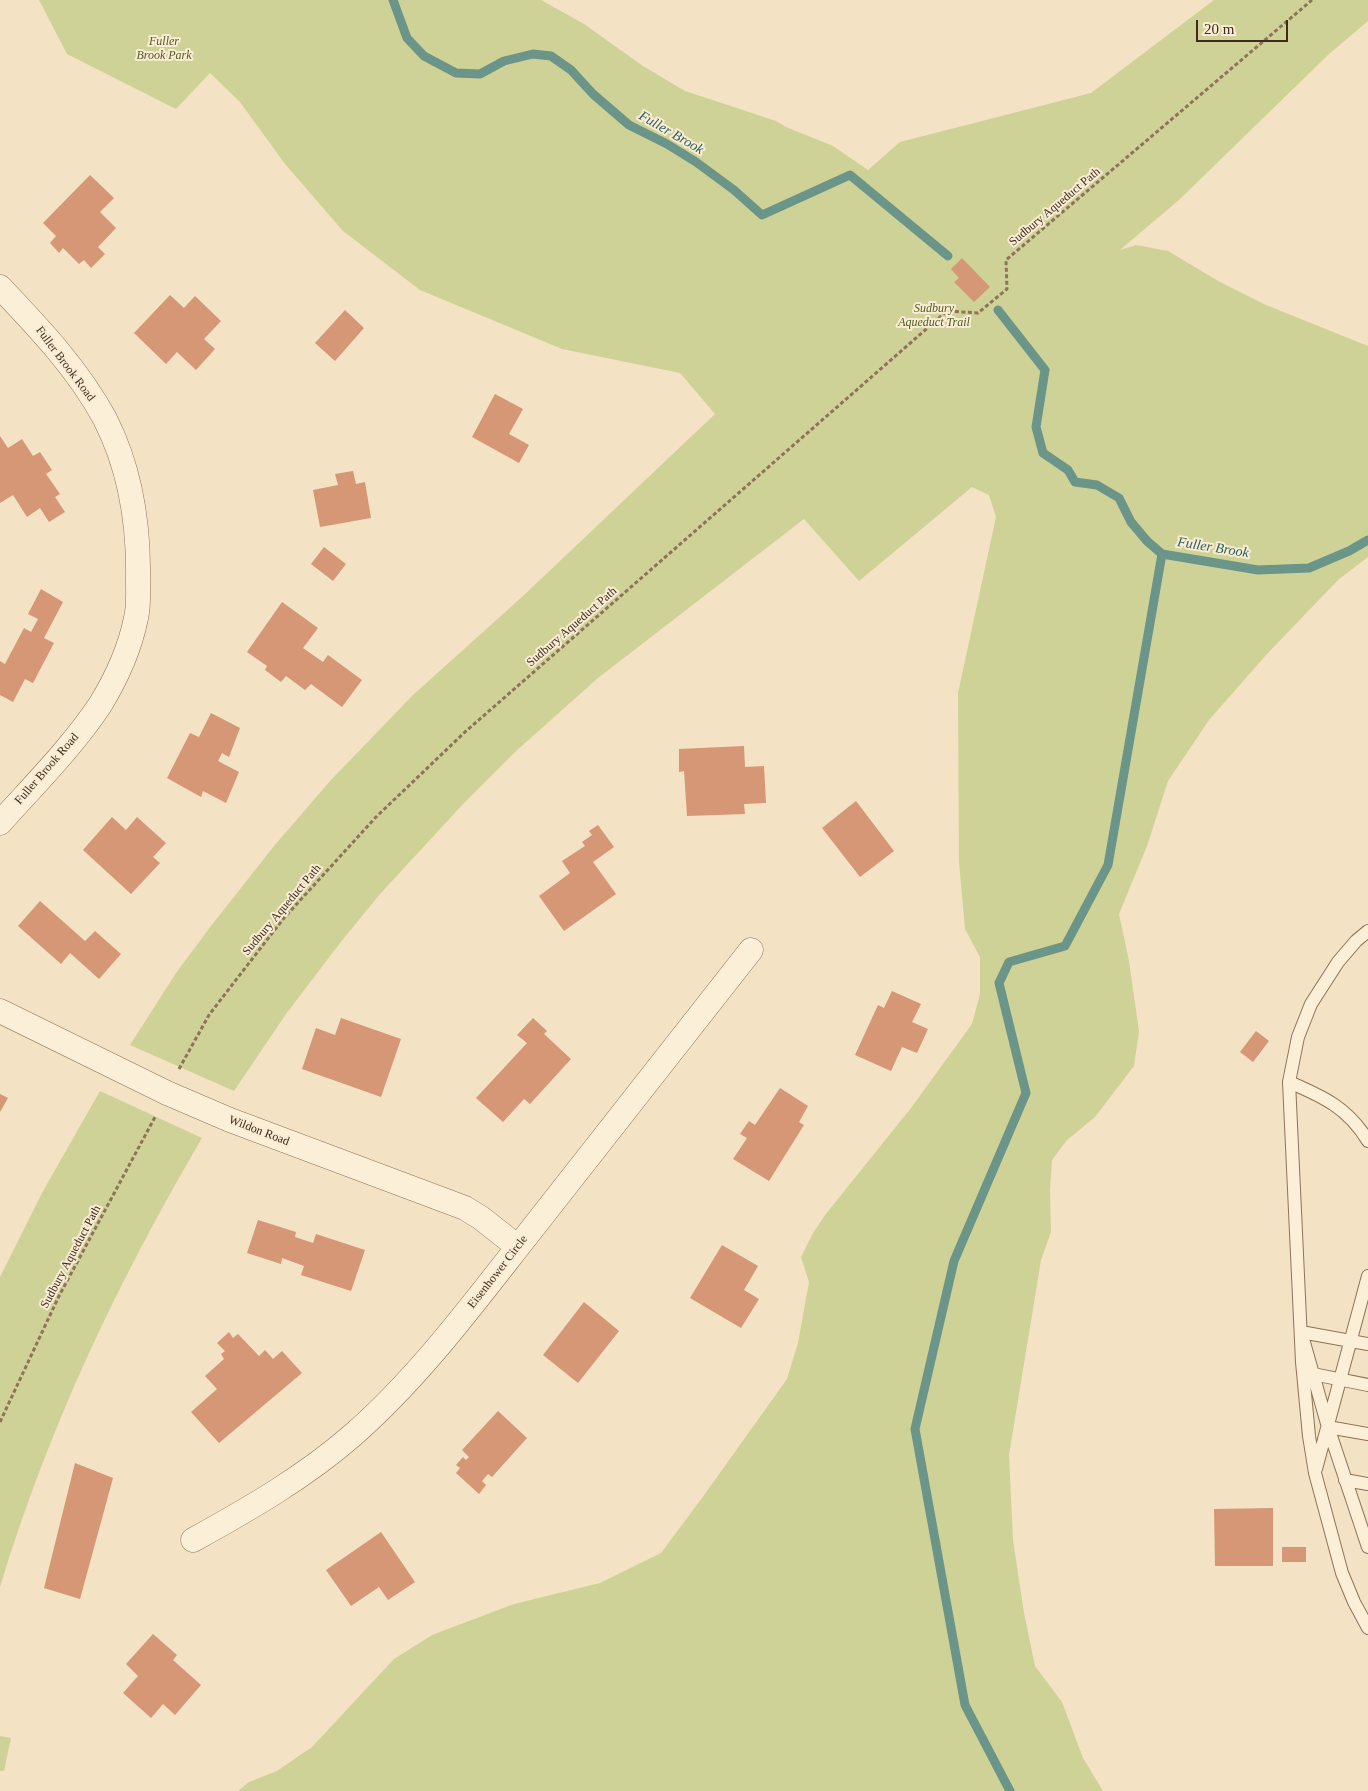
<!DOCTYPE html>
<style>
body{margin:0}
#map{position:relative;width:1368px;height:1791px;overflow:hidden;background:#f3e2c3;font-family:"Times New Roman",serif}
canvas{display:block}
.scale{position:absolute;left:1196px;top:20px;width:92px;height:22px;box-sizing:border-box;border:2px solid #3e2b1d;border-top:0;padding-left:6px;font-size:15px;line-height:18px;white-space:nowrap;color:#3e2b1d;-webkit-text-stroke:4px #f9ecd4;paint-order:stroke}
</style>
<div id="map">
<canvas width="1368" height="1791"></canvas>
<div class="scale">20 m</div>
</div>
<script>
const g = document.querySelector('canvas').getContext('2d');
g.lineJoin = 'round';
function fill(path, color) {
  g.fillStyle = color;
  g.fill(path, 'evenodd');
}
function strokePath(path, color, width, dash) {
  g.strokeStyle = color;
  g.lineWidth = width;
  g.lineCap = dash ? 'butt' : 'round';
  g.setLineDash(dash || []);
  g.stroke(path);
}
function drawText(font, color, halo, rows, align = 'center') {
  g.font = font + ' "Times New Roman",serif';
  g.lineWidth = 4;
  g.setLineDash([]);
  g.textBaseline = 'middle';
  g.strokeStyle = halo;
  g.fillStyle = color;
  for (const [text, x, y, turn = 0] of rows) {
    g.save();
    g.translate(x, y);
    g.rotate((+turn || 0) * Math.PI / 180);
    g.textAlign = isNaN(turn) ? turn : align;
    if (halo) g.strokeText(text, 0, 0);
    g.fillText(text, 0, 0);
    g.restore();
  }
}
fill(new Path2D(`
 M 39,0 L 541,0 L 584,24 L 643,66 L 685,91 L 776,121 L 786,127 L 833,146 L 868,170 L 900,142 L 1091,93 L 1214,0 L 1368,0 L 1368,21 L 1329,54 L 1180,199 L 1120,250 L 1136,245 L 1168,251 L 1220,282 L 1266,305 L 1368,346 L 1368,557 L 1338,580 L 1266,655 L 1209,720 L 1168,781 L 1147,846 L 1119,914 L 1129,961 L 1139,1031 L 1134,1066 L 1095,1117 L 1067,1140 L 1052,1160 L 1050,1190 L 1051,1232 L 1041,1260 L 1009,1455 L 1013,1540 L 1024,1613 L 1035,1666 L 1062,1702 L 1083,1758 L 1103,1791 L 238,1791 L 249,1782 L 277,1771 L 312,1747 L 394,1659 L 432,1635 L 514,1604 L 600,1583 L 661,1553 L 702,1498 L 787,1379 L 798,1343 L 809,1282 L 801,1257 L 813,1233 L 825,1215 L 911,1108 L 972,1024 L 980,994 L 980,957 L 965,929 L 959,862 L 958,693 L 996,517 L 989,495 L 972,487 L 859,581 L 804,519 L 598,678 L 515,752 L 464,803 L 380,894 L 340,943 L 286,1014 L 234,1091 L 130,1045 L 176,973 L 211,926 L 274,846 L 331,780 L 413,695 L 523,596 L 715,414 L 680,373 L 562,349 L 420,290 L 343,231 L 285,164 L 240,102 L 210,73 L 176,109 L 67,54 Z
 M 100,1091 L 202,1138 C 117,1283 49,1426 0,1587 L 0,1277 L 42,1193 Z
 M 0,1736 L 11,1738 L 4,1771 L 0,1771 Z`), '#cfd296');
strokePath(new Path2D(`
 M 393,0 L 407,38 L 424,56 L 456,73 L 480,74 L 504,61 L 533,54 L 551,56 L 571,70 L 593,94 L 629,125 L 667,144 L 696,162 L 734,190 L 762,215 L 850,175 L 948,256
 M 998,310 L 1045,370 L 1036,427 L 1043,453 L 1068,470 L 1075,482 L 1097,485 L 1119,498 L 1131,522 L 1147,541 L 1162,554 L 1258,570 L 1309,568 L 1349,551 L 1368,540
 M 1010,1791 L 965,1705 L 915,1429 L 954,1261 L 1026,1093 L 999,983 L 1009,962 L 1065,946 L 1108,865 L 1162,554`), '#6b9588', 9);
fill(new Path2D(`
 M 90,175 L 114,198 L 100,212 L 116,228 L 98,247 L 105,254 L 91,268 L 84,260 L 79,264 L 63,248 L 59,253 L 50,243 L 56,236 L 43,223 Z
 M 962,258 L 990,287 L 974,302 L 954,282 L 959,278 L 951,269 Z
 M 170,295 L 184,308 L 195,296 L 221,321 L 204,339 L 215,349 L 196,370 L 177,352 L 166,364 L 134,333 Z
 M 345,310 L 364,328 L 335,361 L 315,343 Z
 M 495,394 L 523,409 L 509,434 L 529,445 L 519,463 L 472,437 Z
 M 0,436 L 8,448 L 22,439 L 33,456 L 40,452 L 52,470 L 46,474 L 60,494 L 55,497 L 65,512 L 49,522 L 40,508 L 27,517 L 13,495 L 0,503 Z
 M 353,471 L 356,484 L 365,482 L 371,518 L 320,527 L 313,490 L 338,485 L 335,474 Z
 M 324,547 L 346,564 L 333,581 L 311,564 Z
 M 41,589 L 63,602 L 44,638 L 54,643 L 33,683 L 25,679 L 13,702 L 0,695 L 0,661 L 5,664 L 24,628 L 31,632 L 38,619 L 28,614 Z
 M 282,602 L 318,628 L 303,648 L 323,662 L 328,655 L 362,680 L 342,707 L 311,684 L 305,690 L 286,676 L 281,682 L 265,670 L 267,666 L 247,652 Z
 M 211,713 L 240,728 L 229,757 L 222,753 L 218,761 L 239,772 L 226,803 L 203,791 L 201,797 L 167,778 L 190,733 L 199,737 Z
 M 744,746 L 745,767 L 764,766 L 766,803 L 744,804 L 745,814 L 687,816 L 684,771 L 679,772 L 679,749 Z
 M 856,801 L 894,851 L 860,877 L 822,828 Z
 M 112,817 L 126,830 L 137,817 L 166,843 L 153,857 L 160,863 L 131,894 L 83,850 Z
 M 598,825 L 614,847 L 593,862 L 616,894 L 564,931 L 539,896 L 570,873 L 562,861 L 585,846 L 582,842 L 592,835 L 589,831 Z
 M 40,901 L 85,941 L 95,931 L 121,954 L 99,979 L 70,953 L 61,964 L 18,926 Z
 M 892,991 L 921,1004 L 912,1022 L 928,1029 L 917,1053 L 902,1047 L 891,1071 L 855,1055 L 878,1005 L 884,1008 Z
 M 341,1018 L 401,1039 L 381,1097 L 302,1069 L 316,1028 L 335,1035 Z
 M 533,1018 L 547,1031 L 544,1034 L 571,1059 L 530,1104 L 524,1099 L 503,1122 L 476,1098 L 527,1043 L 517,1035 Z
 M 1256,1031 L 1269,1041 L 1253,1062 L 1240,1052 Z
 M 780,1088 L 808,1106 L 799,1122 L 804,1125 L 769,1181 L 733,1159 L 747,1138 L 740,1134 L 749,1121 L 755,1125 Z
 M 0,1094 L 8,1098 L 0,1112 Z
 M 258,1220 L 296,1232 L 295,1237 L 313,1243 L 316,1234 L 365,1250 L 351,1291 L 301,1275 L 304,1266 L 282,1258 L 281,1264 L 247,1253 Z
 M 722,1245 L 758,1266 L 744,1290 L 759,1299 L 741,1328 L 690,1298 Z
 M 584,1302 L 619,1331 L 578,1383 L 543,1355 Z
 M 229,1332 L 233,1338 L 238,1334 L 259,1356 L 265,1350 L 273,1359 L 282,1351 L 302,1373 L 219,1443 L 191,1412 L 217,1389 L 205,1376 L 224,1359 L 221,1354 L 225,1351 L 217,1343 Z
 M 498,1411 L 527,1438 L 492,1477 L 488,1474 L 482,1481 L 486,1485 L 479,1494 L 456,1473 L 460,1468 L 456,1465 L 463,1457 L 466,1460 L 469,1457 L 462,1450 Z
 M 75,1463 L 113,1478 L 80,1599 L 44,1588 Z
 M 1273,1508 L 1273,1566 L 1215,1566 L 1214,1509 Z
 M 381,1532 L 415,1582 L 388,1600 L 379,1587 L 351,1606 L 326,1570 Z
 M 1282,1547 L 1306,1547 L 1306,1562 L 1282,1562 Z
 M 153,1634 L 177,1655 L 173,1660 L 201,1685 L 175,1715 L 163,1704 L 151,1718 L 123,1693 L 138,1676 L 126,1664 Z`), '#d59775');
const lane = new Path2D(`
 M 1368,931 L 1356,941 L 1338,962 L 1311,1004 L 1298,1037 L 1289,1082 L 1302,1362 L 1309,1436 L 1315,1473 L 1342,1573 L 1354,1602 L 1368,1628
 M 1289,1082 C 1324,1097 1348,1108 1368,1141
 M 1368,1344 L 1301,1332 L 1328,1427 L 1368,1547
 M 1313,1374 L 1368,1385
 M 1328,1427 L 1368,1434
 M 1316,1469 L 1368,1276
 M 1345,1480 L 1368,1484`);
const street = new Path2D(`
 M 0,287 C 39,328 78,369 105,419 C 130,468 139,526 138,580 C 138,593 139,606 136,618 C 130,648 116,679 100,705 C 72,747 34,785 0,823
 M 0,1011 L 167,1093 L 230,1120 L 465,1208 L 481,1218 L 518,1247
 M 193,1540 C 249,1509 305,1477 354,1434 C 422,1374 476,1300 532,1229 C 605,1136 678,1043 751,950`);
strokePath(lane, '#8f7258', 14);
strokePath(street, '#8f7258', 25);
strokePath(new Path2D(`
 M 179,1069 L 209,1015 L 232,985 L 284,918 L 376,817 L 465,732 L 947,311 L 978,313 L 1007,289 L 1006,260 L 1312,0
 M 0,1422 L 59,1296 L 155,1117`), '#8f7258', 3, [4, 2.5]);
strokePath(lane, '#fcefd8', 12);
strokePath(street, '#fcefd8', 24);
drawText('italic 12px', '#515c22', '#f9ecd4', [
 ["Fuller",164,42],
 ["Brook Park",164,56],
 ["Sudbury",934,309],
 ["Aqueduct Trail",934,323]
]);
drawText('12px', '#3e2b1d', '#f9ecd4', [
 ["Sudbury Aqueduct Path",1055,207,-40],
 ["Fuller Brook Road",65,364,53],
 ["Sudbury Aqueduct Path",572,627,-41],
 ["Fuller Brook Road",47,769,-49],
 ["Sudbury Aqueduct Path",282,910,-50],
 ["Wildon Road",259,1131,21],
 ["Sudbury Aqueduct Path",71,1257,-62],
 ["Eisenhower Circle",498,1272,-52]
]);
drawText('italic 14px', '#2b5f58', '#f9ecd4', [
 ["Fuller Brook",671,133,30],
 ["Fuller Brook",1213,548,9]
]);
</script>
